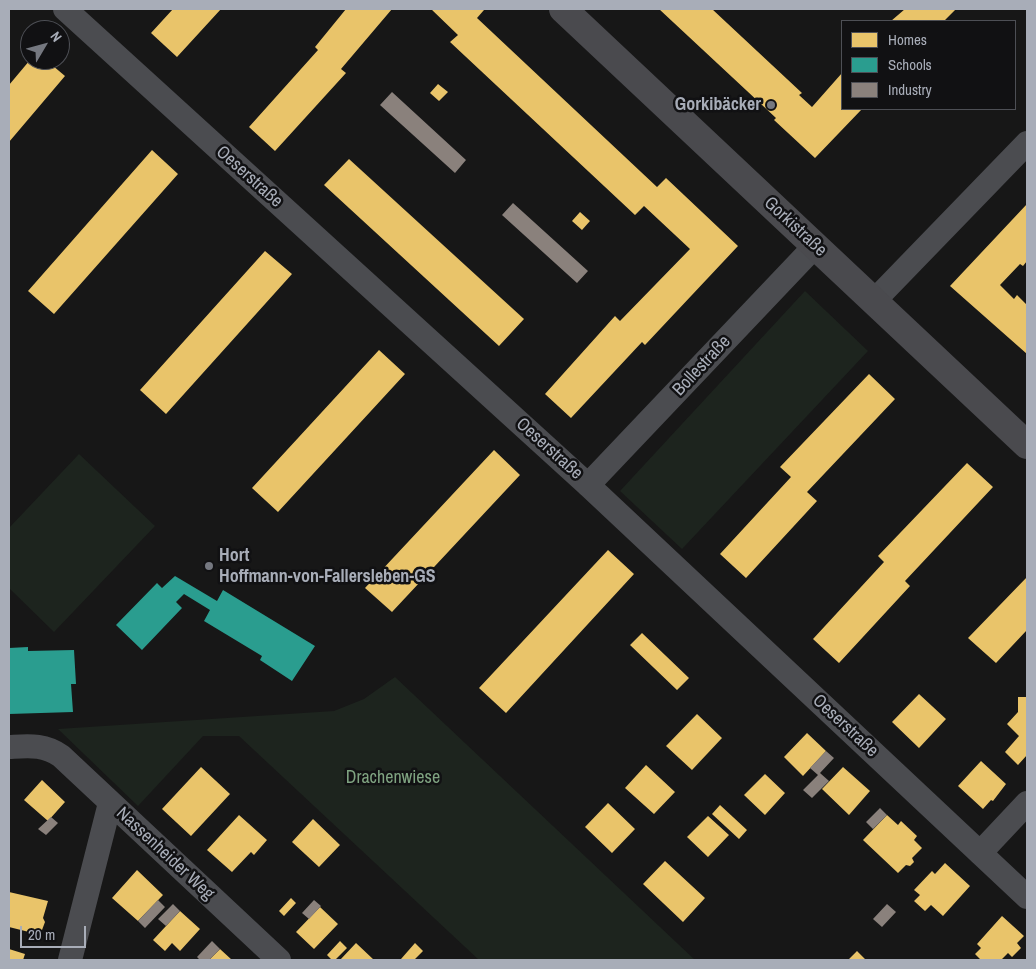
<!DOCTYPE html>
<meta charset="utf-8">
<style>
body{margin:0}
#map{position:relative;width:1036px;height:969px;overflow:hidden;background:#171717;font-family:"Archivo Narrow",sans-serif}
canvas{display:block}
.frame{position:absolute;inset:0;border:10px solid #a8adb8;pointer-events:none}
.legend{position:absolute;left:841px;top:20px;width:175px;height:90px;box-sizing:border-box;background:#111113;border:1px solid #4d4f55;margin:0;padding:6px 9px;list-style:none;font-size:15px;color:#a8adb8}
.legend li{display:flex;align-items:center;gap:10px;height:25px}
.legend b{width:25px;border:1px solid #4d4f55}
.north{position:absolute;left:20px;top:20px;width:50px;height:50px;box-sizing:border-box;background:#111113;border:1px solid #4d4f55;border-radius:50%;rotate:53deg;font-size:14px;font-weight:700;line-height:20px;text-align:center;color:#a8adb8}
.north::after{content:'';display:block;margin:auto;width:18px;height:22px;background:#757880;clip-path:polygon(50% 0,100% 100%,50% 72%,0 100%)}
.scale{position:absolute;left:20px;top:926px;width:66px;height:22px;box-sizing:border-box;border:2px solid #a8adb8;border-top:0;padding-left:6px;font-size:15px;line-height:18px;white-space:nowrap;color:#a8adb8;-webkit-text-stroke:4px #111113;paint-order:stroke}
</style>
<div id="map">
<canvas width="1036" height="969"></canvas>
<div class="frame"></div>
<ul class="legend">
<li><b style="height:14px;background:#e9c46a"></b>Homes</li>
<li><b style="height:14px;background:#2a9d8f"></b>Schools</li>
<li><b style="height:14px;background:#8a817c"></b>Industry</li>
</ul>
<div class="north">N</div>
<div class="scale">20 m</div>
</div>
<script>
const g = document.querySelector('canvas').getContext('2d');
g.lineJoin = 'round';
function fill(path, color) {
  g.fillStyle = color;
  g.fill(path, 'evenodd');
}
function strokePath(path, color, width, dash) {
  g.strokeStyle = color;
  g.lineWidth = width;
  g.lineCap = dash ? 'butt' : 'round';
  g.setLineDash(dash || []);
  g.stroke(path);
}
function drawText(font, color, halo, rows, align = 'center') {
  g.font = font + ' "Archivo Narrow",sans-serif';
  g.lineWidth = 5;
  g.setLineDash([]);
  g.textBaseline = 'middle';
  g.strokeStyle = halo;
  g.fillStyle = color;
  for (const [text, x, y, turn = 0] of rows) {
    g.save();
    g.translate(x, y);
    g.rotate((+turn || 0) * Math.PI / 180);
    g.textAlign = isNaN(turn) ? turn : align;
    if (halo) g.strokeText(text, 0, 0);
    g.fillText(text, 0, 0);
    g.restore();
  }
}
fill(new Path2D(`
 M 805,291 L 868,351 L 682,549 L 620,491 Z
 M 79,454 L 155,526 L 54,632 L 9,588 L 9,528 Z
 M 395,677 L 695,960 L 479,960 L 239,736 L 203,736 L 138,806 L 58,729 L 334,711 L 364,699 Z`), '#1d241e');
fill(new Path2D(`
 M 173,9 L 221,9 L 177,57 L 151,33 Z
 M 346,9 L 392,9 L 341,69 L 346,73 L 275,151 L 249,127 L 318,50 L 315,47 Z
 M 431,9 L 482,9 L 484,10 L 477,18 L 657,187 L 666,178 L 738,246 L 645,345 L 642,342 L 571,418 L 545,394 L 615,316 L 620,321 L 690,249 L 644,206 L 635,215 L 450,42 L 458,35 Z
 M 659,9 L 712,9 L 802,93 L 799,95 L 812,107 L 842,73 L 842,109 L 862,109 L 815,158 L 774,120 L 776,118 Z
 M 905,9 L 956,9 L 944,21 L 891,21 Z
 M 30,60 L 46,60 L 65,76 L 9,142 L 9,85 Z
 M 438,84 L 448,92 L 439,101 L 430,93 Z
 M 152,150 L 178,174 L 54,314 L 28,291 Z
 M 349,159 L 524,319 L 499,346 L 324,185 Z
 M 1027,204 L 1027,261 L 1023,266 L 1020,264 L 1000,285 L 1014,299 L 1017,295 L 1027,305 L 1027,354 L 950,286 Z
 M 580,212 L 590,221 L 582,230 L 572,221 Z
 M 265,251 L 292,274 L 166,414 L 140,390 Z
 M 379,350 L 405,374 L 278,512 L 252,488 Z
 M 869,374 L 895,399 L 807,492 L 817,501 L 746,578 L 720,554 L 791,477 L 780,467 Z
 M 494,450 L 520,475 L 392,612 L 365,588 Z
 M 967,463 L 993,487 L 905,581 L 910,586 L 839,663 L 813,639 L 884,562 L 878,556 Z
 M 608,550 L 634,574 L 506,713 L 479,688 Z
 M 1027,577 L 1027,630 L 996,663 L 968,638 Z
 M 642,633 L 689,678 L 677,690 L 630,645 Z
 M 919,694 L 946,719 L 919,748 L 892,722 Z
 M 1018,697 L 1027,697 L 1027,755 L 1018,765 L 1005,752 L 1019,736 L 1007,724 L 1018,712 Z
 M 697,714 L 722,738 L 692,770 L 666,746 Z
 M 807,733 L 826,751 L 803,776 L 784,757 Z
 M 981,761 L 1006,784 L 993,801 L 991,800 L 983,809 L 958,786 Z
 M 646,765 L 675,792 L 654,814 L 625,788 Z
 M 201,767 L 230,794 L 191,836 L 162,809 Z
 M 843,767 L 870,791 L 849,815 L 822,789 Z
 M 765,774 L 785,793 L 765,815 L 744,795 Z
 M 42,780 L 65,802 L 48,821 L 24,800 Z
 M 608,803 L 635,829 L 612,853 L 585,827 Z
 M 720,805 L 747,830 L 739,839 L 712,814 Z
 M 239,815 L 267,840 L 254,855 L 251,852 L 232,872 L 207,850 Z
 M 887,815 L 898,825 L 901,821 L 917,836 L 914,840 L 922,848 L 912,858 L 914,862 L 910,866 L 906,865 L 898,873 L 863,840 Z
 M 708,816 L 729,835 L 708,857 L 687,837 Z
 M 313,819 L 340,845 L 319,867 L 292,842 Z
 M 665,861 L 705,898 L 683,922 L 643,884 Z
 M 945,863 L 970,886 L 943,916 L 931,905 L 925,911 L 914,901 L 920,895 L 914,890 L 932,871 L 935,874 Z
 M 137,870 L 163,895 L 138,921 L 112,898 Z
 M 9,892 L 48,901 L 43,918 L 45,922 L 42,930 L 37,934 L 9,927 Z
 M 291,898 L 296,903 L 284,916 L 279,911 Z
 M 320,907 L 338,924 L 314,949 L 296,932 Z
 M 180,911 L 200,929 L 180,951 L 172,943 L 165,951 L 153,940 Z
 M 1002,916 L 1024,936 L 1017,943 L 1021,948 L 1012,957 L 1008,953 L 1001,960 L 981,960 L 975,954 L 981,948 L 977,944 Z
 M 340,941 L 347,948 L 335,960 L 332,960 L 327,955 Z
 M 356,943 L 374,960 L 340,960 Z
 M 415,943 L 423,951 L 414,960 L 402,960 L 401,959 Z
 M 9,949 L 25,954 L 23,960 L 9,960 Z
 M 220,949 L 232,960 L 209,960 Z
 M 857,951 L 866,960 L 848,960 Z`), '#e9c46a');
fill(new Path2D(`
 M 175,576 L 217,601 L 223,590 L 315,646 L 292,681 L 260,660 L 262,656 L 204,621 L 210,610 L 184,594 L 176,602 L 182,608 L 142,650 L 116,625 L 157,583 L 162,588 Z
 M 28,647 L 28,651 L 74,650 L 76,684 L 71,684 L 73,712 L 9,714 L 9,648 Z`), '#2a9d8f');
fill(new Path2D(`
 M 392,92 L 466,160 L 455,173 L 380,105 Z
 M 513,203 L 588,271 L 577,283 L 502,215 Z
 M 826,751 L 834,758 L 820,773 L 829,781 L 812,798 L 803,790 L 818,775 L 810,768 Z
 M 880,808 L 887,815 L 873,829 L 866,822 Z
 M 51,817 L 58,823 L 46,835 L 38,829 Z
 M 158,900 L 165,907 L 145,928 L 138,921 Z
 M 314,900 L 321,906 L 309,919 L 302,913 Z
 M 173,904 L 180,911 L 166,926 L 158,919 Z
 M 887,904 L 896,912 L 882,927 L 873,919 Z
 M 212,941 L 220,949 L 209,960 L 200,960 L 197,957 Z`), '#8a817c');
strokePath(new Path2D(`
 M 65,9 L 588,485 L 1027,897
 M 874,301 L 1027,143
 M 588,485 L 815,246
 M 9,747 C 29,746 44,744 61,756 L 279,960
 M 980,853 L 1027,803
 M 70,960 L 110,803`), '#4b4c50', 24);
strokePath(new Path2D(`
 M 563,9 L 1027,445`), '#4a4a4e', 28);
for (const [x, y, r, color] of [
 [771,105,5,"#757880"],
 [209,566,5,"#757880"]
]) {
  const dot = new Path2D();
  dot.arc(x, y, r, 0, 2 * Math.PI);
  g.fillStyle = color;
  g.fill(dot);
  strokePath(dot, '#111113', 2);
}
drawText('bold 18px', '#a8adb8', '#111113', [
 ["Gorkibäcker",761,105],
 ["Hort",219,556,"left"],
 ["Hoffmann-von-Fallersleben-GS",219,577,"left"]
], 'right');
drawText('18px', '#a8adb8', '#111113', [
 ["Oeserstraße",249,177,42],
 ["Gorkistraße",795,227,43],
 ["Bollestraße",702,366,-47],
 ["Oeserstraße",549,449,42],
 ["Oeserstraße",845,726,43],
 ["Nassenheider Weg",165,854,43]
]);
drawText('18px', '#7fa381', '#111113', [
 ["Drachenwiese",393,778]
]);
</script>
